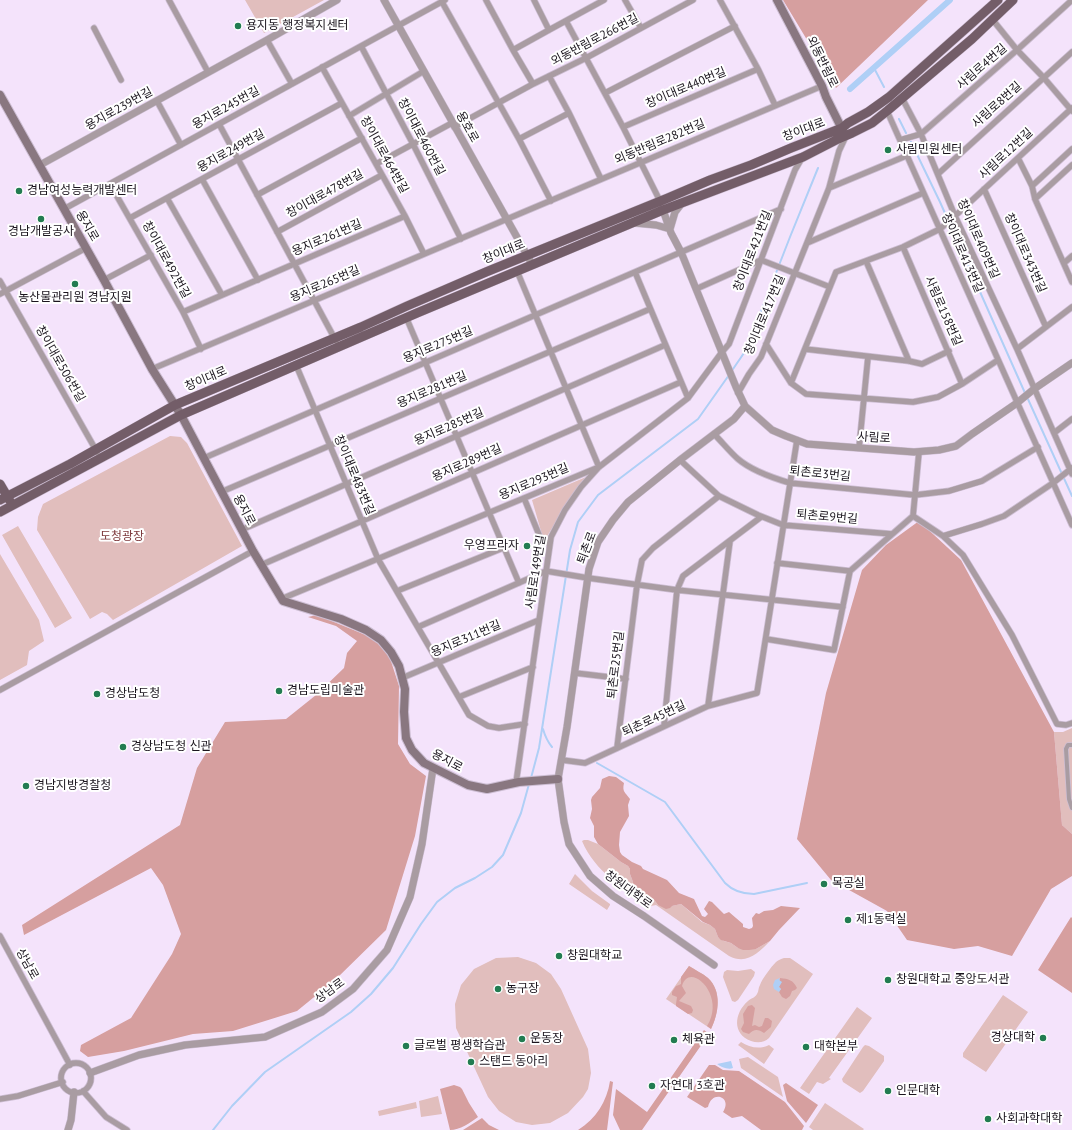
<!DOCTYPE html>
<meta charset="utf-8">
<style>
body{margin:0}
canvas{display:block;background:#f4e3fb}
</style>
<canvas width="1072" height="1130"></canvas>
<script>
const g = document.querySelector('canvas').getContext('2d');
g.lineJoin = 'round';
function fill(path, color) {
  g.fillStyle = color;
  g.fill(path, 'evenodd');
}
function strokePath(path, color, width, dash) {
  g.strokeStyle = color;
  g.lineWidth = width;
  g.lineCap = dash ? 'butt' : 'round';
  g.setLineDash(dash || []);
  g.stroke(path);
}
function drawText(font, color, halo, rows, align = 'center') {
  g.font = font + ' "PT Sans","Noto Sans KR",sans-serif';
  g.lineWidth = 4;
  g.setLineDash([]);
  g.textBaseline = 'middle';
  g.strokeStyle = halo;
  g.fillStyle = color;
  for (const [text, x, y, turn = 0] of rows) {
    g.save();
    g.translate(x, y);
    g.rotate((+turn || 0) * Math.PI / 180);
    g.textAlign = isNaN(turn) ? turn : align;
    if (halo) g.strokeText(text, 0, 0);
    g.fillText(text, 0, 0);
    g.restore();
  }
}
fill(new Path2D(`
 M 245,0 L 324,0 L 264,33 Z
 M 170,436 L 181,437 L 187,443 L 242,546 L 113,620 L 107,614 L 102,612 L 90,619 L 37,530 L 38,517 L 43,504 Z
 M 586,477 L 567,504 L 546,538 L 543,538 L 532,500 Z
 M 18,526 L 72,618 L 55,628 L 2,535 Z
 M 0,554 L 39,620 L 44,641 L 29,651 L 27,665 L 0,680 Z
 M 1072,728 L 1072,834 L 1062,825 L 1054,732 L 1063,732 Z
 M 584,840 L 588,840 L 598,844 L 621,862 L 628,866 L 630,869 L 630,874 L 633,882 L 633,886 L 635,890 L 645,900 L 655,901 L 658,905 L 672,906 L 681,904 L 702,922 L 710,925 L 715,929 L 718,937 L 724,941 L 731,943 L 738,948 L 756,949 L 770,941 C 758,953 747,965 729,956 L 656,905 L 651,906 C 624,889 595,872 582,841 Z
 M 575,874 L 592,891 L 610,904 L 610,905 L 607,910 L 569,884 Z
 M 518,957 L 536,963 L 551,974 L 561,989 L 588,1049 L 591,1073 L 588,1089 L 583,1097 L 568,1113 L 550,1123 L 532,1125 L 516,1122 L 499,1111 L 488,1097 L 456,1028 L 455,1004 L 461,985 L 474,969 L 496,958 Z
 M 784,958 L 790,958 L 793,960 L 813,974 L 769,1038 C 764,1043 757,1043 751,1041 C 732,1034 734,1013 748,1001 C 751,998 755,998 757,994 C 759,991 758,988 760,985 C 762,979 771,967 776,962 C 778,960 781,959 784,958 Z
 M 689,966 C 695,970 702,973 708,978 C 722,991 719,1013 711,1029 L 666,999 Z
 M 751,969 L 755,972 L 754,976 L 738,1000 L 735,1002 L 732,1001 L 723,977 L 724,972 L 727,970 L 738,971 Z
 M 1003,995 L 1028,1012 L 986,1072 L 963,1057 L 963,1053 Z
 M 857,1007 L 872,1018 L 829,1078 L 831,1079 L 823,1084 L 817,1082 L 809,1094 L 800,1088 Z
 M 741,1042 C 749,1047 759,1050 769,1045 L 774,1049 L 764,1064 L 738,1045 Z
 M 865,1045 L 869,1046 L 884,1056 L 884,1061 L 863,1091 L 860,1093 L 843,1082 L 842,1079 L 863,1047 Z
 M 748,1057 L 778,1077 L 783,1097 L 741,1068 L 739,1059 Z
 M 438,1096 L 442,1114 L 421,1117 L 419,1101 Z
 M 416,1102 L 417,1108 L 379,1116 L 378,1111 Z
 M 825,1103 L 864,1129 L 863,1130 L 813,1130 L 809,1127 Z`), '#e1bebd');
fill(new Path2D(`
 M 783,0 L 928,0 L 836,88 Z
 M 919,521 L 961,560 L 1054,732 L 1062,825 L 1072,834 L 1072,876 L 1051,889 L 1012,956 L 978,946 L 954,949 L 907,940 L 887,911 L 831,880 L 797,839 L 826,693 L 862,570 L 886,545 Z
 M 317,615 L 373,638 L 389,655 L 399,686 L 398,744 L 410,764 L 426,776 L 415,836 L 386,930 L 335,980 L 297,1011 L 233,1031 L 193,1034 L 124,1051 L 88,1057 L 80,1051 L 81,1045 L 131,1018 L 172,954 L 181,934 L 163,885 L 151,868 L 24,935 L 22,925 L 180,825 L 197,768 L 225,722 L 286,719 L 316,695 L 344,668 L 347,653 L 357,641 L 336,626 L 308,617 Z
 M 609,776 L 616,777 L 624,783 C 622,792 625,792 630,799 L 628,805 L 629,816 L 620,832 L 619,845 L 620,852 L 622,855 L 632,862 L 641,866 L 643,869 L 667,880 L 679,893 L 694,899 L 702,916 L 705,917 L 708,914 L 704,909 L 709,901 L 712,902 L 724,914 L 729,912 L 743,924 L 743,927 L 749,929 L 752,928 L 753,926 L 752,918 L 756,913 L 759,914 L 764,911 L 773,910 L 781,906 L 800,908 L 779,930 L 770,941 L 756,949 L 749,950 L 743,950 L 738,948 L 731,943 L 721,940 L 718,937 L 715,929 L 710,925 L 703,922 L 681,904 L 672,906 L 670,908 L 666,909 L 658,905 L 655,901 L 645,900 L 635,890 L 633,886 L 633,882 L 630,874 L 630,869 L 628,866 L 621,862 L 598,844 L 594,837 L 594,826 L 590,818 L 592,809 L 591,800 L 592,797 L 600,788 L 602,779 Z
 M 1071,917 L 1072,918 L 1072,993 L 1038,970 Z
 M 689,966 C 695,970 702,973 708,978 C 722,991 719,1013 711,1029 L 707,1026 C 727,995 689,960 682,986 L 686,993 L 679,1001 L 691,1006 L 693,1010 L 692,1013 L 688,1014 L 676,1006 L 676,1004 L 677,997 L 672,995 L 672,992 L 676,986 L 679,985 L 681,984 L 681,977 Z
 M 780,978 C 789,979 793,980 797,988 L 795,990 L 792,991 L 790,996 L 786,999 L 782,997 L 779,992 L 781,989 L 779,987 Z
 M 752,1005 L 755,1008 L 752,1026 L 755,1025 L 759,1027 L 762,1026 L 765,1018 L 768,1018 L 772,1021 L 771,1027 L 764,1033 C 758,1029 754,1029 749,1034 L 743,1032 L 741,1029 L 744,1023 L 743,1014 L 748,1006 Z
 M 704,1030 L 709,1034 L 642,1130 L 620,1130 L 613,1115 L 616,1089 L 647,1112 Z
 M 709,1065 L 715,1065 L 723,1070 L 739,1071 L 785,1102 L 804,1126 L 802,1130 L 761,1130 L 742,1116 L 732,1118 L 723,1112 C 733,1097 712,1089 708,1107 L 705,1108 L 687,1097 Z
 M 610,1081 L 613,1082 L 607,1130 L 578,1130 C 596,1119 607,1101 610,1081 Z
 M 786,1083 L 818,1105 L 806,1123 L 787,1101 L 783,1085 Z
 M 454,1085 L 460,1087 L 462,1089 L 469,1103 L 478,1117 C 470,1123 460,1130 450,1130 L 440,1089 Z
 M 482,1118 L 489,1125 L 499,1130 L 463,1130 Z`), '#d69f9f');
fill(new Path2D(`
 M 780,978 L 779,980 L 782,982 L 779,987 L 781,989 L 779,992 L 774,989 L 773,985 L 775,980 Z
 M 731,1061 L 733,1068 C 728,1070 721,1067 717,1064 Z`), '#afcff6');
strokePath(new Path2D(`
 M 874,68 L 884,87
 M 899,119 L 906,133
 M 911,142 L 940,202 L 1025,393
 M 731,372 L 746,350 L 790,237 L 818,168
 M 1027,397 L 1072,496
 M 543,729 C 545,736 547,741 552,747
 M 597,763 L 665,802 L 725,883 C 733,891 743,894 754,894 L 807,883
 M 531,778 L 539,748 L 570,550 L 578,522 L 598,495 L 698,419 L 729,375
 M 213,1130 L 232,1106 L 265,1072 L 351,1012 L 371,994 L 393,968 L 421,924 L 437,902 L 455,888 L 475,878 L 492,867 L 503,855 L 521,813 L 529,784`), '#afcff6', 2);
strokePath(new Path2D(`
 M 850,89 L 950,0`), '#afcff6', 6);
const pedestrian = new Path2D(`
 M 1072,745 L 1068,745 L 1066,749 L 1069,799 L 1072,808`);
const minor = new Path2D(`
 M 169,0 L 208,72
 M 486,0 L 513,50 L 533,84
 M 534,0 L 549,30
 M 625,0 L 641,28
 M 720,0 L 758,69 L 775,105
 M 442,2 L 519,139 L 551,201
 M 992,19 L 1017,50 L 1044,78 L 1072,111
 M 566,21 L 623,127 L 661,203
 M 94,28 L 121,80
 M 267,40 L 292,84
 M 361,46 L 413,144 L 461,239
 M 513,50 L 549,30 L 604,0
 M 322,67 L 405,216 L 424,254
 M 549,76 L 569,113 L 601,179
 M 605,93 L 735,26
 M 902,98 L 921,134 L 955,216 L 1017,349 L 1072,474
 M 157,101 L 181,145
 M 887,111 L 1072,525
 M 349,116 L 424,71
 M 219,124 L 336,341
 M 454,127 L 533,84 L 586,58 L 693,0
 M 623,127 L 758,69
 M 519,139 L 569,113
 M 900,140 L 921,134 L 1017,50 L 1072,0
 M 1018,158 L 1032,186 L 1035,199 L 1072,282
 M 376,164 L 452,123
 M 938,174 L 1072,52
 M 202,179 L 258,280
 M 110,184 L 183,312 L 201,349
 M 1032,186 L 1072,149
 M 829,188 L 906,156
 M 984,189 L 1046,327
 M 257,195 L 362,138
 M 167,198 L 222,295
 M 1035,199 L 1072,165
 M 64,209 L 445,0
 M 130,218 L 342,103
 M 277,232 L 382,175
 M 807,243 L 923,193
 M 903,247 L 962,384
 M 866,261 L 909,361
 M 1064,263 L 1072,256
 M 635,272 L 688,398
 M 104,280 L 151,255
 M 0,281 L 97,452
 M 696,289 L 761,260 L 830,287
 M 0,294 L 86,248
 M 183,312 L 405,216
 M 406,317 L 519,583
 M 766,344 L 791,383 L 806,394 L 913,402 L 938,397 L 962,384 L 998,360
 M 805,349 L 909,361 L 922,364 L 949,351
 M 1017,349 L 1072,307
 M 296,365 L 378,559 L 469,715 L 488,726 L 499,728 L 525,724
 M 152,369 L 822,86
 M 791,383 L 836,272 L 903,247 L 940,229 L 955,216 L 1072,108
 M 738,393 L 749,374 L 761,357 L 829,188 L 839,151 L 846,136
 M 1054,433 L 1072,419
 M 714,434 C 722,442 730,452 738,459 C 752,471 773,478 790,483 L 915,495 L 949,491 L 982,481 L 1038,447
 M 859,448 L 868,357
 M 204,458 L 781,209
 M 680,460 L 719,496 L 758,515 L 783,525 L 892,534
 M 221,492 L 650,309
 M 524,498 L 542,542 L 550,543
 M 913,516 L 943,536 L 982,524 L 1004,516 L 1053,483 L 1072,468
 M 241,530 L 665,345
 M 943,536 L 963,555 L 1012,635 L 1057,724 L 1066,725 L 1072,723
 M 777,563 L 850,571
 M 261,565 L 681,382
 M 397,591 L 503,548
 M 281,599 L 599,467 L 517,271
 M 418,627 L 546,571 L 588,578 L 677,590 L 843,607
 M 766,639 L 834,650 L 850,571 L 913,516 L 919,452
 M 575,673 L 626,679
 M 402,678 L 539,620
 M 0,690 L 253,551
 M 459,697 L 533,667
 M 708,706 L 730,541
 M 664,726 L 677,590 L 683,576 L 761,517
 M 617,748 L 637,585 L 642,560 L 653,548 L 719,496
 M 562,760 L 585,763 L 708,706 L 757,693 L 797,440
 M 516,783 L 551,537 L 565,510 L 581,487 L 599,467 L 688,398 L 722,352 L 729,344 L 795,170 L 802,158
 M 0,936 L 70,1065
 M61 1078a15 15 0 1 1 30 0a15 15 0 1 1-30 0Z
 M 83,1091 L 106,1117 L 127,1130
 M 0,1099 L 18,1096 L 63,1082`);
const tertiary = new Path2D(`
 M 384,0 L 532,264
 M 40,165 L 267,40 L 337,0
 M 663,210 L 671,233 L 681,252 L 736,387 L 745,406 L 772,430 L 786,436 L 807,444 L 914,452 L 939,450 L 956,446 L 972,434 L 1017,403 L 1034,389 L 1072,363
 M 635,223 L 656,225 L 670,229
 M 670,229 L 675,212 L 682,203
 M 714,965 L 644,916 L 613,896 L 590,876 L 569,844 L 564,822 L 558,779 L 567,727 L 589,569 L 598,542 L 613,520 L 628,502 L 680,460 L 734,419 L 745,406
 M 90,1073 L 139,1055 L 185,1045 L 265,1037 L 322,1012 L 353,989 L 387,950 L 410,897 L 422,844 L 433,768
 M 68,1130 L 71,1120 L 74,1092`);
const secondary = new Path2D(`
 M 777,0 L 822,86 L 826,97 L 844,133
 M 0,95 L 104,280 L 152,369 L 181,415 L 253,551 L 283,601 L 341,619 L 366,630 L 381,640 L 391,652 L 399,666 L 405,689 L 404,712 L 406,738 L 412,750 L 424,763 L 468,785 L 487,789 L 519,782 L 558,779`);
const primary = new Path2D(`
 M 0,484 L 10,501
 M 0,500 L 70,464 L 175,405 L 361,327 L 407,306 L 486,272 L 668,198 L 710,180 L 751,165 L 791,148 L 842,128 L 848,123 L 868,112 L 889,97 L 998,0
 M 0,512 L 181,415 L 417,313 L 663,210 L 803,157 L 838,139 L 852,133 L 872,123 L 887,111 L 972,39 L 1013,0`);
strokePath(pedestrian, '#cdbed3', 5.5);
strokePath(minor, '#cdbed3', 7);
strokePath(tertiary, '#cdbed3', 8);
strokePath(secondary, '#cdbed3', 10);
strokePath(primary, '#cdbed3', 10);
strokePath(pedestrian, '#a99ca2', 4);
strokePath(minor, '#a99ca2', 5.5);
strokePath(tertiary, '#a99ca2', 7);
strokePath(secondary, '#897780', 8);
strokePath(primary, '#735d68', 9);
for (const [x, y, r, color] of [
 [238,26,4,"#227c51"],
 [888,150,4,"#227c51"],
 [19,191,4,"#227c51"],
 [41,219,4,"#227c51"],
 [75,284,4,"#227c51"],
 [527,546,4,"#227c51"],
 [279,691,4,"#227c51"],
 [97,694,4,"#227c51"],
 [123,747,4,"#227c51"],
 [26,786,4,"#227c51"],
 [824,884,4,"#227c51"],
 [848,920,4,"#227c51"],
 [559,956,4,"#227c51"],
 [888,980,4,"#227c51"],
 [498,989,4,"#227c51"],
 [1043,1038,4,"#227c51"],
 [522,1039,4,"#227c51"],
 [674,1040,4,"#227c51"],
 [406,1046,4,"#227c51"],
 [806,1047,4,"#227c51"],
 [471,1062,4,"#227c51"],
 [652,1086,4,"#227c51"],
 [888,1091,4,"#227c51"],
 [988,1119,4,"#227c51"]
]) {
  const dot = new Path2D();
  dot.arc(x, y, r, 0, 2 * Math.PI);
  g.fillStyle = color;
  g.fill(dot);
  strokePath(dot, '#fff', 1.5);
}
drawText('12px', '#1b151e', '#fff', [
 ["용지동 행정복지센터",246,26],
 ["사림민원센터",896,150],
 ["경남여성능력개발센터",27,191],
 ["경남개발공사",41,232,"center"],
 ["농산물관리원 경남지원",75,298,"center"],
 ["우영프라자",519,546,"right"],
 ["경남도립미술관",287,691],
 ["경상남도청",105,694],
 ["경상남도청 신관",131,747],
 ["경남지방경찰청",34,786],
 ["목공실",832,884],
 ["제1동력실",856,920],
 ["창원대학교",567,956],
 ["창원대학교 중앙도서관",896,980],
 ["농구장",506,989],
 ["경상대학",1035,1038,"right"],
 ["운동장",530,1039],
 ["체육관",682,1040],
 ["글로벌 평생학습관",414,1046],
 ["대학본부",814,1047],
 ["스탠드 동아리",479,1062],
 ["자연대 3호관",660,1086],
 ["인문대학",896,1091],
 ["사회과학대학",996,1119]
], 'left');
drawText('12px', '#1b151e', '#fff', [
 ["외동반림로266번길",595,40,-28],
 ["외동반림로",822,62,64],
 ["사림로4번길",982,67,-41],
 ["창이대로440번길",686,88,-23],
 ["사림로8번길",997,105,-42],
 ["용지로245번길",226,108,-29],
 ["용지로239번길",119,109,-29],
 ["용호로",467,127,61],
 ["창이대로",804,130,-21],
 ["창이대로460번길",421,137,62],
 ["외동반림로282번길",660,142,-23],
 ["용지로249번길",231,151,-29],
 ["사림로12번길",1006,154,-43],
 ["창이대로464번길",384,155,61],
 ["창이대로478번길",325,194,-29],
 ["용지로",87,226,60],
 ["용지로261번길",327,238,-23],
 ["창이대로409번길",978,239,66],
 ["창이대로421번길",753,251,-69],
 ["창이대로",504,252,-22],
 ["창이대로413번길",962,253,66],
 ["창이대로343번길",1025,253,66],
 ["창이대로492번길",166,260,61],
 ["용지로265번길",325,284,-23],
 ["사림로158번길",943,311,66],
 ["창이대로417번길",765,315,-67],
 ["용지로275번길",438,345,-23],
 ["창이대로506번길",60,364,60],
 ["창이대로",206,379,-23],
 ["용지로281번길",432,390,-23],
 ["용지로285번길",449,427,-24],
 ["사림로",874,438,4],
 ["용지로289번길",467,463,-24],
 ["퇴촌로3번길",820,474,6],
 ["창이대로483번길",354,475,67],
 ["용지로293번길",534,482,-23],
 ["용지로",244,510,62],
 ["퇴촌로9번길",827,517,5],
 ["퇴촌로",587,548,-69],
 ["사림로149번길",536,572,-81],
 ["용지로311번길",466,639,-23],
 ["퇴촌로25번길",616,665,-83],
 ["퇴촌로45번길",654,719,-25],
 ["용지로",447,761,28],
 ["창원대학로",628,890,36],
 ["상남로",27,964,61],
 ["상남로",330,991,-36]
]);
drawText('12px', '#7c383b', '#fff', [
 ["도청광장",122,537]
]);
</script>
